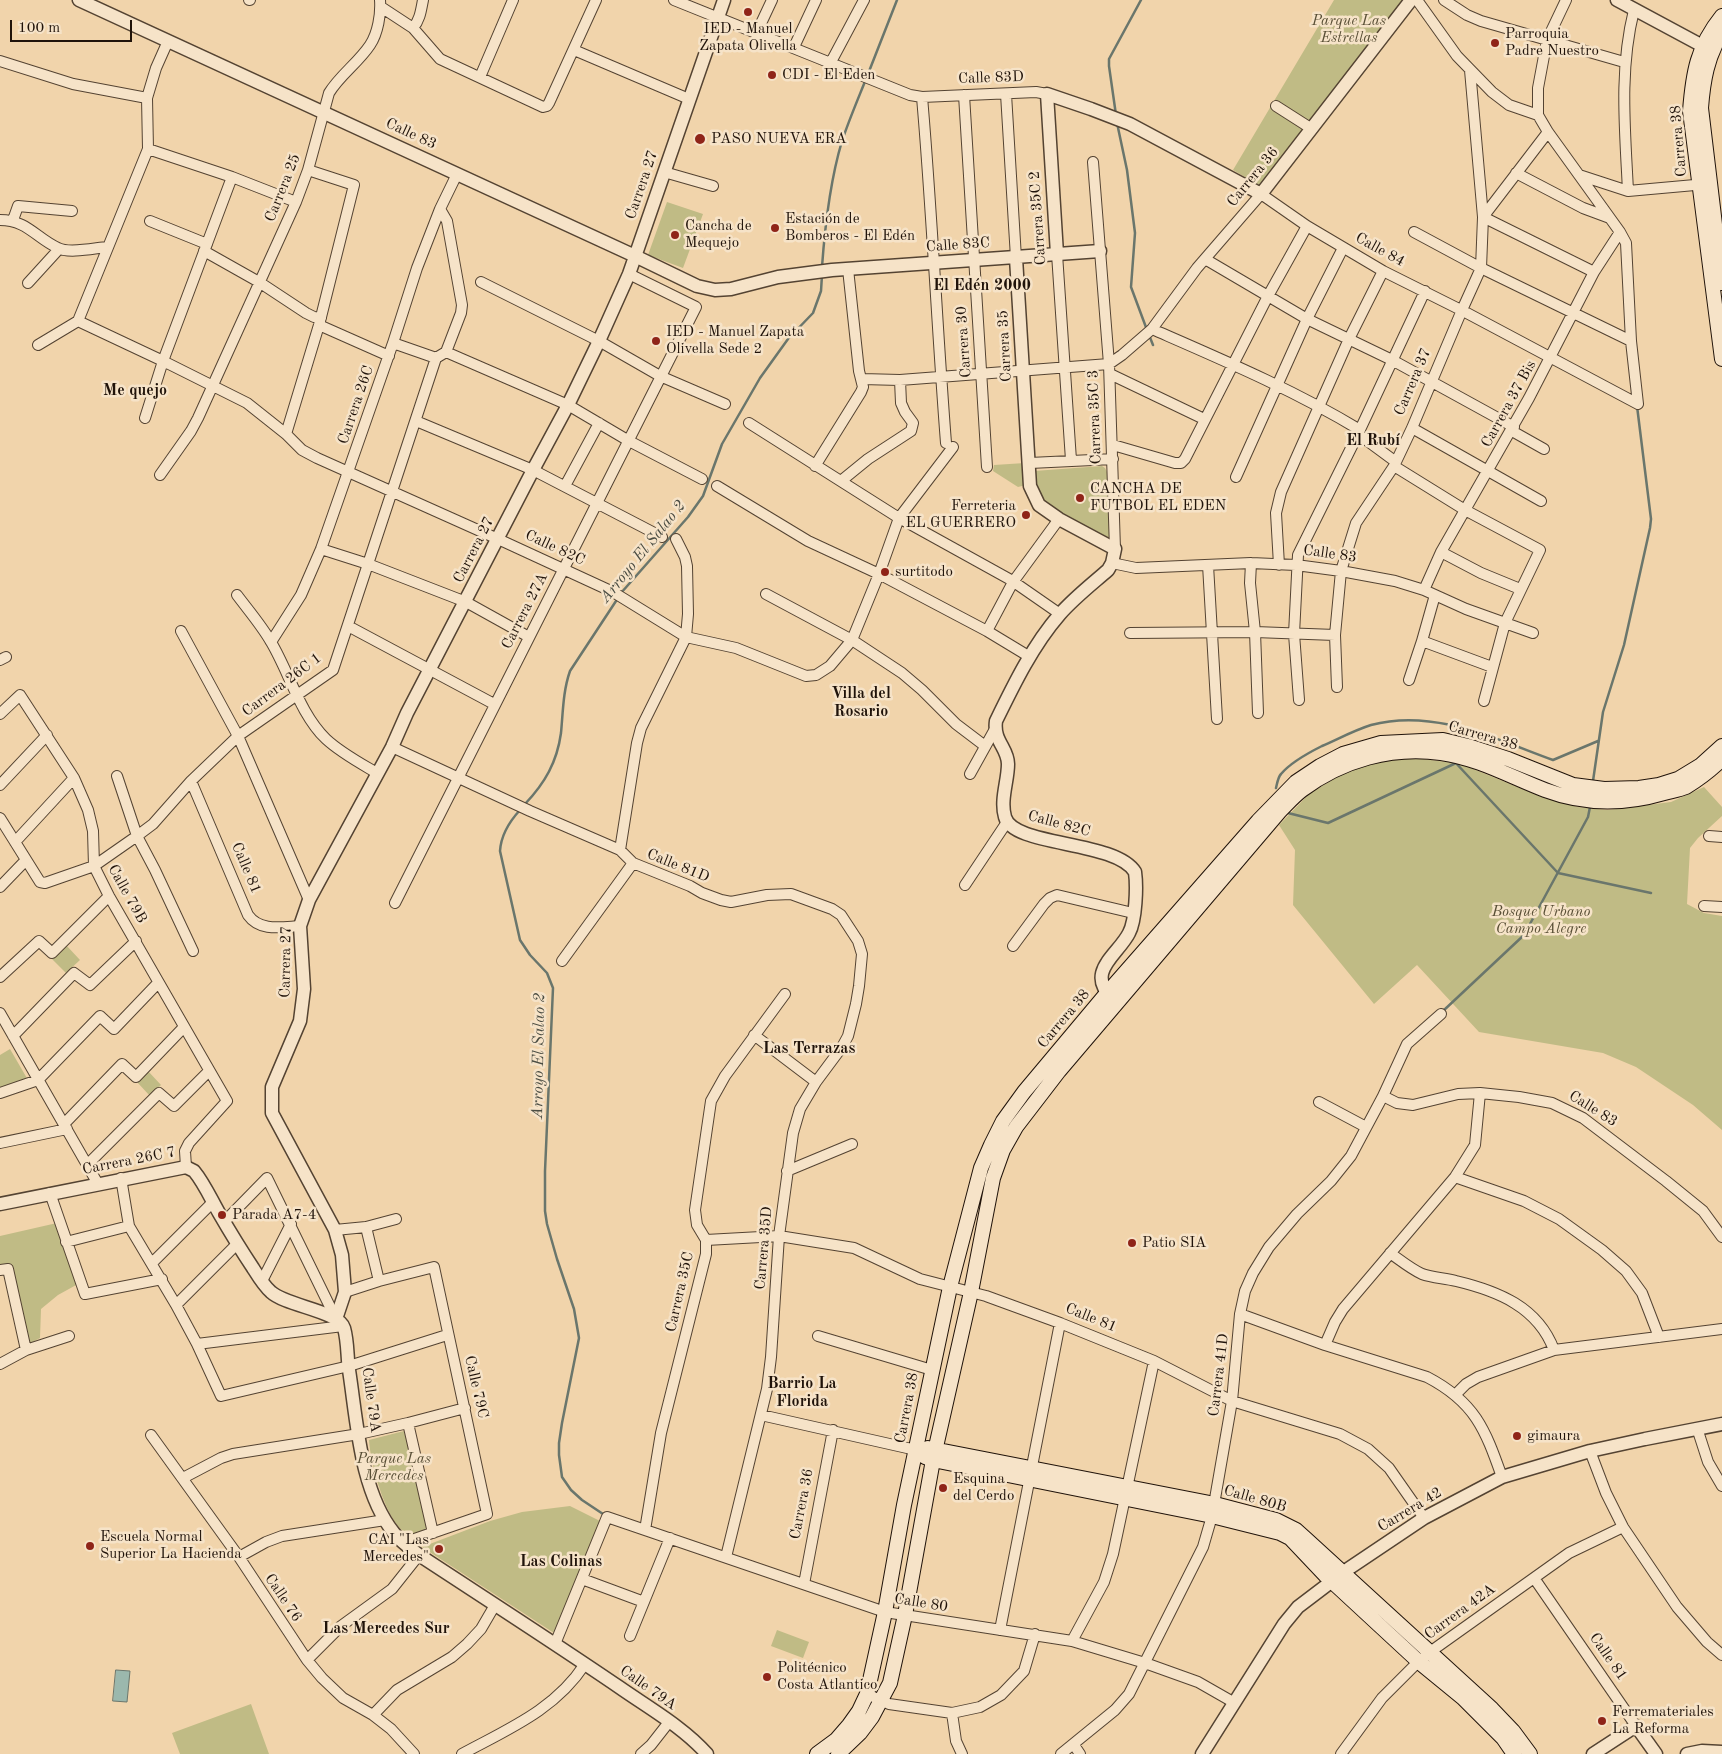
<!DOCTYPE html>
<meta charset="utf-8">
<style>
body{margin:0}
#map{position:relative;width:1722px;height:1754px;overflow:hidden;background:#f1d4ab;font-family:"Old Standard TT",serif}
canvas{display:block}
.scale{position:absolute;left:10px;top:20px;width:122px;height:22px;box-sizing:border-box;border:2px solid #20130a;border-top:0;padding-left:6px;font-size:15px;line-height:18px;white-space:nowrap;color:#20130a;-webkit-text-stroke:4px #f6e3c8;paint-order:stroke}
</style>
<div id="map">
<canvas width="1722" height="1754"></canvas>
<div class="scale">100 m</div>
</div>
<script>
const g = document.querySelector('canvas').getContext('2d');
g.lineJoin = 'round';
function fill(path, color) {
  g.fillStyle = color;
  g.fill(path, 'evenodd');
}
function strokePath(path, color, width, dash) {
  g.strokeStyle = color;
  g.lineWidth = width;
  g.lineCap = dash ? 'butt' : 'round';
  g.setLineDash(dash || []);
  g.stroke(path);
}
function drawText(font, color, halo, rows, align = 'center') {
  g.font = font + ' "Old Standard TT",serif';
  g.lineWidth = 5;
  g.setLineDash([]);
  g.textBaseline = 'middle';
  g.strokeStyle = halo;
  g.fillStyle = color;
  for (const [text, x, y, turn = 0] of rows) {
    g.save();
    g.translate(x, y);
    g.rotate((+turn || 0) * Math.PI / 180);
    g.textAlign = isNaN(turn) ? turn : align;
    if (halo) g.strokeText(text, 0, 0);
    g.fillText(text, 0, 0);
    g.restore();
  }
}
fill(new Path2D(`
 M 1334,0 L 1406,0 L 1262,187 L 1233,170 Z
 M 667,202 L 703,214 L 683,268 L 648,255 Z
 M 1025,463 L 1026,485 L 1018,487 L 993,471 L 994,465 Z
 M 1102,466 L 1105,468 L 1107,472 L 1110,536 L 1107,541 L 1047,505 C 1038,494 1036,484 1034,471 Z
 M 1416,758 L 1461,764 L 1540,796 L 1578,807 L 1608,810 L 1671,802 L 1704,787 L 1722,807 L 1722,816 L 1698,838 L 1690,848 L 1687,904 L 1704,913 L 1722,916 L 1722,1130 L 1693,1105 L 1636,1067 L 1603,1053 L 1479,1032 L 1417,965 L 1374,1004 L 1293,905 L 1295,850 L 1279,825 L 1309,794 L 1350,769 L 1386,760 Z
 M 66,945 L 80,960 L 66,973 L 52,959 Z
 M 10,1049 L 28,1080 L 0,1089 L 0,1055 Z
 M 148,1071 L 161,1085 L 150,1096 L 137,1082 Z
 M 57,1223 L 78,1284 L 58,1295 L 41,1309 L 40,1338 L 29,1344 L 12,1264 L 0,1266 L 0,1236 Z
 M 404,1431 L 429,1530 C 425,1532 419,1536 415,1536 C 388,1536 370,1461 369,1440 Z
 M 570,1506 L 600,1521 L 554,1633 L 422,1547 L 490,1521 L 522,1512 Z
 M 777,1630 L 809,1642 L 803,1658 L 771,1646 Z
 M 251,1704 L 269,1754 L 180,1754 L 172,1733 Z`), '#c0bb85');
const water = new Path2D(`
 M 116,1670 L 130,1671 L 127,1702 L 113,1701 Z`);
fill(water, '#9bb8ad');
strokePath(water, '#6a766c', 1);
strokePath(new Path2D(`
 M 868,74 L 897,0
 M 1116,115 L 1109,66 L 1109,59 L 1141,0
 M 1117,123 L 1127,170 L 1135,233 L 1131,287 L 1147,330
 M 822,267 C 825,225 830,181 842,141 C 849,120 858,99 866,79
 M 1149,335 L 1153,345
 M 621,593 L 688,517 L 703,496 L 722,444 L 760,378 L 788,339 L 813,313 L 821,291 L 822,275
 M 1454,761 L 1558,873 L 1651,893
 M 1593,781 L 1603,712 L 1624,645 L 1650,528 L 1651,519 L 1637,406
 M 1276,788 C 1277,784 1278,777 1281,774 C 1291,762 1308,753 1322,746 C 1338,739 1355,730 1371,725 C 1434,708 1495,739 1553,760 L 1598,741
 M 525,804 C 545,783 557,762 561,733 C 563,712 563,691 570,671 L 618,598
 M 520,810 C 509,822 501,835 500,851 L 520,940 L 530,955 L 547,973 L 553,988 L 545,1171 L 545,1211 L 547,1224 L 557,1259 L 574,1309 L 579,1338 L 562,1423 L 559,1443 L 559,1455 L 562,1477 L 571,1490 L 582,1500 L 606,1516
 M 1288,813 L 1328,823 L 1456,763
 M 1443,1011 L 1524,935 L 1588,817 L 1590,807`), '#6a766c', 2.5);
const minor = new Path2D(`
 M 249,0 L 250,0
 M 674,0 L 910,95 L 922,97 L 1036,92 L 1047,94
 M 1417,0 L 1457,56 L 1492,92 L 1509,105 L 1538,115
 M 1444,0 L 1467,15 L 1481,21 L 1624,62
 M 1566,0 L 1547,40 L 1538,88 L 1538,115 L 1548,132 L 1620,232 L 1626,243 L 1631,341 L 1638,404
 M 381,7 L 413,28 L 440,59 L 543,107 L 547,106 L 549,103 L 596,0
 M 413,28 C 420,20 421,10 423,0
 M 757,32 L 772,0
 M 794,47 L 816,0
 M 574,50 L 689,99
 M 0,61 L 73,84 L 147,98
 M 831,62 L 864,0
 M 1470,70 L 1483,217 L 1594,272
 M 480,77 L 513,0
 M 1006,94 L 1016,258
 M 964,95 L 987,467
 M 922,97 C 932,212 937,328 946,443
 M 1276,106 L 1312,129
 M 148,149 L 232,177 L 296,202
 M 1093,162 L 1109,364 L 1115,549
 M 664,172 L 713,186
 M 1516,173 L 1583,208 L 1610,218
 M 1579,175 L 1628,191 L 1706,184
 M 1628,191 C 1625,129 1619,70 1634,10
 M 440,209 L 447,221 L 462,305 L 461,313 L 446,352
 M 0,220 C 27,220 36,238 58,248 C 69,254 95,248 107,247
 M 13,220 L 18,206 L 72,211
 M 150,221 L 207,244
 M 1414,232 L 1481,268 L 1631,341
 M 204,251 L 259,282 L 306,313 L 314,317 L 321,318
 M 1057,254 L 1071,460
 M 1205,259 L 1307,319 L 1392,360 L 1514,427
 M 481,282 L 599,341 L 660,376 L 725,404
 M 28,283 L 59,249
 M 78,321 L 163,361 L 247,403 L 286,434 L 302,450 L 317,458 L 498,539 L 613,592 L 686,637 L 736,648 L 806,676 L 816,675 L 830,666 L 852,640 L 879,574 L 899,518 L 953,447
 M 78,321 L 148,149 L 147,98 L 156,68 L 168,41
 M 319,325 L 389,356
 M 1152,329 C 1223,360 1294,390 1360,430
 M 393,343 L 436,358
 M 38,345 L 78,321
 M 436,358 L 446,352 L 568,405 L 629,441 L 702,479
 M 1110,374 L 1204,419
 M 862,379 L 900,380 L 1109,364 L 1122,355 L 1152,329 L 1197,268 L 1261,194 L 1307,226 L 1383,271 L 1465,312 L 1638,404
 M 145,418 L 163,361 L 232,177
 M 416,421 L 533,470 L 662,537
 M 749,423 L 899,518 L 1011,580 L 1060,614
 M 1412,428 L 1541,501
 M 1512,431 L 1544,449
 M 286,434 L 319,325 L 354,185 L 308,170
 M 1358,434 L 1396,462
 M 1113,445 L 1175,463 L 1181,463 L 1185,459 L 1268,296 L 1307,226
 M 1030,463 L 1113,459
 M 815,466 L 861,392 L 863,387 L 859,371 L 848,269
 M 1394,466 L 1465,510 L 1540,550 L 1505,623 L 1484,701
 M 160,475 L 191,431 L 198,418 L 296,202 L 308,170 L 329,93 C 340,75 358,63 370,45 C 378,33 381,14 380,0
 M 1236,477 L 1307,319 L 1343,248
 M 841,481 L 868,459 L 911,431 L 913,423 L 905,412 L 901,403 L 900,380
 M 565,486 L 599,423
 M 717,486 L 808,541 L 879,574 L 987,631 L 1030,657
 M 321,549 L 368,564 L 466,602 L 529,637
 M 1441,552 L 1481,573 L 1520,589
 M 1112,563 L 1136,568 L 1251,563 L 1296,565 L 1341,571 L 1395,581 L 1424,590 L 1466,609 L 1533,633
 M 1251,563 L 1250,583 L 1255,632 L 1258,713
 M 1208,565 L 1217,719
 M 1279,565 L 1276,513 L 1281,492 L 1349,339 L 1383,271
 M 1424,590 L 1441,552 L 1529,398 L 1594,272 L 1620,232
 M 766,594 L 852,640 L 902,673 L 922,690 L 956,724 L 985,746
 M 237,595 C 249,611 262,626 271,642 C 289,672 300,714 326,739 C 341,753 360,763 377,773
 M 348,626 L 494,704
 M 181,631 L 238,736 L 309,900
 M 987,631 L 1013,582 L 1059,519
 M 1130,633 L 1255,632 L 1335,635
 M 1422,641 L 1492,667
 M 271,642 L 301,595 L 321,549 L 393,343 L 417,268 L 440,209 L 457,174
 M 0,660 L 6,657
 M 1409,680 L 1422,641 L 1435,595
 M 1337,687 L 1335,635 L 1341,571 L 1356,523 L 1394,466 L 1412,428 L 1462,310 L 1481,268 L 1483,217 L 1548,132
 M 1299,700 L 1294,634 L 1298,555 L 1358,434 L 1425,291
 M 0,714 L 20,695 L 74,778 L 88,810 L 93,831 L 94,866 L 109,896 L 227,1101 L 189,1143 L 185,1151 L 186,1167
 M 392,747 L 530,811 L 620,850 L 633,863 L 690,886 L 702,893 L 721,900 L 731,902 L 767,895 L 791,894 L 832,909 L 841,915 L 858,941 L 862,954 L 859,986 L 856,1004 L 848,1036 L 842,1047 L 816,1082 L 800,1109 L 793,1133 L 779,1236 L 771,1357 L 767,1389 L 726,1557
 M 970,774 L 995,729
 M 117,776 L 137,836 L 155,870 L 193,951
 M 191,781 L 248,915 C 260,932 282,927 300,926
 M 0,785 L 47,735
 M 0,818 L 40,882 L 45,883 L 94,866 L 137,836 L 153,824 L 191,781 L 238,736 L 333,670 L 436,358
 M 1709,836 L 1722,837
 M 15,842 L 74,778
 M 620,850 L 637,743 L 641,728 L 686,637 L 688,614 L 687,566 L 685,557 L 676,539
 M 965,885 L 1007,822
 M 0,887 L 26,860
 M 395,903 L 696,307 L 629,274
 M 1704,906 L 1722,907
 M 1013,946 L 1044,904 L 1050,898 L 1057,895 L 1133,913
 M 562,961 L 633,863
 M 0,977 L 39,941 L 52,953 L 109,896
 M 0,1013 L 98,1184
 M 754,1035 L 816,1082
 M 13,1036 L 74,973 L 90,985 L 136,941
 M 0,1093 L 38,1080 L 100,1016 L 114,1029 L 158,983
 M 1383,1096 L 1397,1103 L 1413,1105 L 1458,1094 L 1480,1093 L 1519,1097 L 1552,1103 L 1583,1118 L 1666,1181 L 1703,1211 L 1722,1237
 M 1319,1102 L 1366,1127
 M 64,1124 L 122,1064 L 136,1077 L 184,1027
 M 0,1143 L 67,1129
 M 87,1165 L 159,1093 L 174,1106 L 209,1071
 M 787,1171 L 852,1144
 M 1455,1177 L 1524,1201 L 1559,1219 L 1602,1250 L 1626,1271 L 1642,1293 L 1659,1337
 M 121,1178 L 129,1226 L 176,1305 L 197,1344 L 221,1396 L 349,1366 L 447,1335
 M 50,1193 L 85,1294 L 162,1279
 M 224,1222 L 267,1178 L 336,1319
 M 366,1227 L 379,1281
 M 335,1230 L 366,1227 L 396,1219
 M 706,1240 L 779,1236 L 854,1248 L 920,1279 L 986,1296 L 1060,1323 L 1154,1361 L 1232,1401 L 1340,1434 L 1368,1449 L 1389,1468 L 1424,1518
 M 66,1242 L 129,1226
 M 1390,1253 C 1400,1260 1411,1269 1422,1274 C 1433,1278 1445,1278 1456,1281 C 1498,1291 1538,1307 1554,1350
 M 152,1263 L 213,1202
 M 0,1270 L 8,1269 L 26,1350
 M 262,1281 L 291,1224
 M 345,1292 L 379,1281 L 434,1267 L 487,1514 L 403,1543
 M 176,1305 L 237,1244
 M 1240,1314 L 1325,1345 L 1427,1377 C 1475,1402 1485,1429 1502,1477
 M 818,1336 L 932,1370
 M 197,1344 L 343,1326
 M 1325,1345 L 1335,1322 L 1343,1309 L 1455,1177 L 1475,1145 L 1480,1093
 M 0,1364 L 26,1350 L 69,1336
 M 1455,1395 L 1466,1384 L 1478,1377 L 1554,1350 L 1722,1329
 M 761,1415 L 916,1450
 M 408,1423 L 433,1533
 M 1697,1428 L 1708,1462 L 1722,1486
 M 151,1435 L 239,1557 L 307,1660 L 322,1678 L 343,1698 L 373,1715 L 391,1729 L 414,1754
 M 1590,1451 L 1606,1493 L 1623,1527 L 1677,1607 L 1707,1642 L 1722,1655
 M 183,1478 L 221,1458 L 233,1454 L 359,1434 L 408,1423 L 465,1408
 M 645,1530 L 661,1433 L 706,1254 L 706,1240 L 697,1225 L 695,1210 L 711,1101 L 725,1076 L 785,994
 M 239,1557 L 266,1542 L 282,1536 L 385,1520
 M 1534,1578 L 1636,1726
 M 582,1579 L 644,1602
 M 804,1584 L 833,1430
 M 1000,1630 L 1060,1323
 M 630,1636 L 670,1538
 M 1072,1641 L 1104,1582 L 1113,1554 L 1154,1361
 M 555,1644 L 607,1517 L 885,1612 L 1072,1641 L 1145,1663 L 1198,1682 L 1233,1702
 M 307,1660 L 341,1626 L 392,1589 L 419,1555
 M 867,1694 L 889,1704 L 952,1713 L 980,1707 L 1001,1695 L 1024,1671 L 1035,1634
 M 952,1713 L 956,1741 L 962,1754
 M 373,1715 L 397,1690 L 452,1657 L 467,1644 L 481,1629 L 495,1605
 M 1074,1745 L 1080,1754
 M 462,1754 C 508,1729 555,1710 585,1664
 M 641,1754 L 651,1745 L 669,1722
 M 1061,1754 L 1115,1710 L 1129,1694 L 1203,1547 L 1212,1516 L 1232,1401 L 1240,1314 L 1245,1291 L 1253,1273 L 1269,1247 L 1297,1214 L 1331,1181 L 1351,1156 L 1383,1096 L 1407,1044 L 1441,1014
 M 1341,1754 L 1382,1698 L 1414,1666 L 1430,1652 L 1569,1553 L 1623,1527`);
const tertiary = new Path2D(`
 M 79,0 L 635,256 L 697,286 L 715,290 L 731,289 L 778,277 L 832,270 L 1100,251
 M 1617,0 L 1712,51
 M 1057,254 L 1047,94 L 1091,109 L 1130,124 L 1261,194 L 1411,0
 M 1016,258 L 1030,486 L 1039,505 L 1059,519 L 1115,549 L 1112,563 L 1108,570 C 1092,584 1074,598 1060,614 C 1033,645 1014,684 996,721 C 993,741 1008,748 1008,764 C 1008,781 1000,800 1005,817 C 1013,847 1115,840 1135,872 C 1137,886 1136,920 1129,933 C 1118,955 1084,972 1113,999
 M 0,1204 L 186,1167 L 194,1171 C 204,1183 211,1199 219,1213 C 230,1232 241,1250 253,1268 C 258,1276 264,1286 271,1292 C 286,1306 339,1311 344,1328 C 348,1342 347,1356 349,1370 C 357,1421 360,1491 394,1533 C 401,1542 410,1548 419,1555 C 486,1599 553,1642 619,1687 C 649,1708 683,1727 707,1754
 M 336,1319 L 345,1292 L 342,1255 L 335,1230 L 272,1113 L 272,1087 L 300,1021 L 304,989 L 300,926 L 309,900 L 392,747 L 407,713 L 533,470 L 568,405 L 599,341 L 629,274 L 724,0
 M 1202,1754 L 1284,1624 L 1298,1607 L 1348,1569 L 1424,1518 L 1502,1477 L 1590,1451 L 1645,1439 L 1722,1424
 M 1593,1754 L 1636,1726 L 1656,1754
 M 1687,1754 L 1702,1751 L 1722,1752`);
const secondary = new Path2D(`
 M 1722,16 C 1697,47 1693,73 1690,111 L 1722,359
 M 1722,33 C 1707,56 1703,82 1701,108 L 1722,283
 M 928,1448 L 1215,1504 L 1276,1520 L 1296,1530 L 1306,1539 L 1492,1709 L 1513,1731 L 1530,1754
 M 925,1457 L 933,1460 L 1212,1516 L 1280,1533 L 1290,1538 L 1325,1575 L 1419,1662 L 1463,1698 L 1503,1738 L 1514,1754
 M 817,1754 L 836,1740 L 849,1725 L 859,1711 L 867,1694 L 885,1612 L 904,1505 L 950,1287 L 981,1168 L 991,1145 L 1003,1121 L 1024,1092 L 1107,993 L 1258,821 L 1296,782 L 1320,766 L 1343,754 L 1381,743 L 1443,740 L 1468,746 L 1508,759 L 1573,785 L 1604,789 L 1639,788 L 1659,785 L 1678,779 L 1701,765 L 1722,746
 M 838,1754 L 860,1733 L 872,1717 L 890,1683 L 905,1615 L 933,1460 L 971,1292 L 993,1178 L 1003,1150 L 1016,1127 L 1059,1071 L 1280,811 C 1287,804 1294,796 1302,790 C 1342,760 1392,746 1441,753 C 1478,758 1511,777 1545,790 C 1585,805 1623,805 1664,793 C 1671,791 1679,790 1686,787 C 1699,779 1711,770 1722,759`);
strokePath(minor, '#544332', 12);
strokePath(tertiary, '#544332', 15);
strokePath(secondary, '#20130a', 16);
strokePath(minor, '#f6e3c8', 10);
strokePath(tertiary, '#f6e3c8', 12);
strokePath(secondary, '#f6e3c8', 14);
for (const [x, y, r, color] of [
 [748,12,5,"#8f2418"],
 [1495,43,5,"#8f2418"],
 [772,75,5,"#8f2418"],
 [700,139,6,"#8f2418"],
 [775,228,5,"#8f2418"],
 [675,235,5,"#8f2418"],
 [656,341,5,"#8f2418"],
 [1080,498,5,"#8f2418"],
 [1026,515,5,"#8f2418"],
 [885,572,5,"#8f2418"],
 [222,1215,5,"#8f2418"],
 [1132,1243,5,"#8f2418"],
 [1517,1436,5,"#8f2418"],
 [943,1488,5,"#8f2418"],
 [90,1546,5,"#8f2418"],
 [439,1549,5,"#8f2418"],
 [767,1677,5,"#8f2418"],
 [1602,1721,5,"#8f2418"]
]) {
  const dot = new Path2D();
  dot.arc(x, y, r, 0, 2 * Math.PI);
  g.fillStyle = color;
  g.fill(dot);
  strokePath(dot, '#f6e3c8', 2);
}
drawText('italic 15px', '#584e35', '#f6e3c8', [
 ["Parque Las",1349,21],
 ["Estrellas",1349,38],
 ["Bosque Urbano",1541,912],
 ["Campo Alegre",1541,929],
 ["Parque Las",394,1459],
 ["Mercedes",394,1476]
]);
drawText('15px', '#20130a', '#f6e3c8', [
 ["IED - Manuel",748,29,"center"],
 ["Zapata Olivella",748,46,"center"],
 ["Parroquia",1505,34],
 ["Padre Nuestro",1505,51],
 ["CDI - El Eden",782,75],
 ["PASO NUEVA ERA",711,139],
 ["Estación de",785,219],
 ["Bomberos - El Edén",785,236],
 ["Cancha de",685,226],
 ["Mequejo",685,243],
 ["IED - Manuel Zapata",666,332],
 ["Olivella Sede 2",666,349],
 ["CANCHA DE",1090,489],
 ["FUTBOL EL EDEN",1090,506],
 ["Ferreteria",1016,506,"right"],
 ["EL GUERRERO",1016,523,"right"],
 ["surtitodo",895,572],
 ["Parada A7-4",232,1215],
 ["Patio SIA",1142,1243],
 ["gimaura",1527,1436],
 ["Esquina",953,1479],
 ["del Cerdo",953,1496],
 ["Escuela Normal",100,1537],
 ["Superior La Hacienda",100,1554],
 ["CAI \"Las",429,1540,"right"],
 ["Mercedes\"",429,1557,"right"],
 ["Politécnico",777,1668],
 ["Costa Atlantico",777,1685],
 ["Ferremateriales",1612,1712],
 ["La Reforma",1612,1729]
], 'left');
drawText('15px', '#20130a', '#f6e3c8', [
 ["Calle 83D",991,78,-2],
 ["Calle 83",411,134,25],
 ["Carrera 38",1679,141,-95],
 ["Carrera 36",1253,177,-51],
 ["Carrera 27",642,185,-71],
 ["Carrera 25",283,188,-68],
 ["Carrera 35C 2",1038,218,-94],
 ["Calle 83C",958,245,-4],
 ["Calle 84",1380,250,29],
 ["Carrera 30",964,342,-94],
 ["Carrera 35",1005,346,-93],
 ["Carrera 37",1413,382,-67],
 ["Carrera 37 Bis",1509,404,-61],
 ["Carrera 26C",356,405,-71],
 ["Carrera 35C 3",1095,417,-92],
 ["Calle 82C",555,548,25],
 ["Carrera 27",474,550,-63],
 ["Calle 83",1330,554,8],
 ["Carrera 27A",525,611,-63],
 ["Carrera 26C 1",282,685,-37],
 ["Carrera 38",1483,736,16],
 ["Calle 82C",1059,824,15],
 ["Calle 81D",678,866,22],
 ["Calle 81",246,868,67],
 ["Calle 79B",127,894,61],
 ["Carrera 27",286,962,-89],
 ["Carrera 38",1064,1019,-50],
 ["Calle 83",1593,1109,32],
 ["Carrera 26C 7",129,1161,-11],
 ["Carrera 35D",764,1248,-85],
 ["Carrera 35C",680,1292,-77],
 ["Calle 81",1091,1318,22],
 ["Carrera 41D",1219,1375,-83],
 ["Calle 79C",476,1387,77],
 ["Calle 79A",371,1400,82],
 ["Carrera 38",907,1408,-79],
 ["Calle 80B",1255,1499,16],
 ["Carrera 36",802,1504,-79],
 ["Carrera 42",1410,1510,-31],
 ["Calle 76",283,1598,56],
 ["Calle 80",921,1603,9],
 ["Carrera 42A",1460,1612,-36],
 ["Calle 81",1608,1657,55],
 ["Calle 79A",648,1688,35]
]);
drawText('bold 16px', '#20130a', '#f6e3c8', [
 ["El Edén 2000",982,286],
 ["Me quejo",135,391],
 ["El Rubí",1373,441],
 ["Villa del",861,694],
 ["Rosario",861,712],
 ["Las Terrazas",809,1049],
 ["Barrio La",802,1384],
 ["Florida",802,1402],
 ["Las Colinas",561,1562],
 ["Las Mercedes Sur",386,1629]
]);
drawText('italic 16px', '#4b4d43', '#f6e3c8', [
 ["Arroyo El Salao 2",643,552,-51],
 ["Arroyo El Salao 2",539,1056,-89]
]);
</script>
